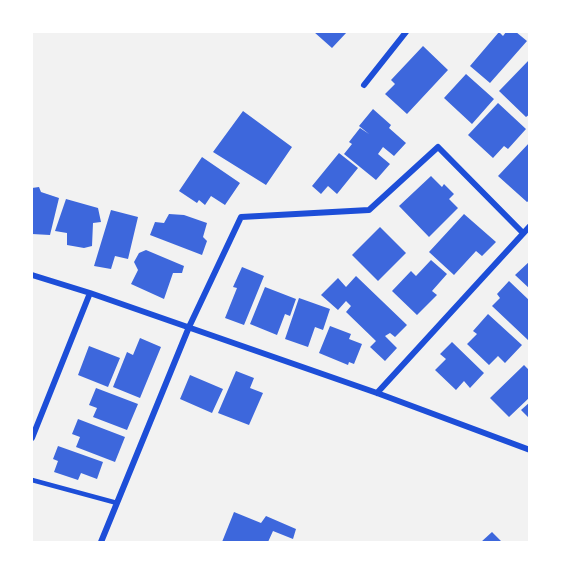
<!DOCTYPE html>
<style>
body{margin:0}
#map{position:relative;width:561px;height:574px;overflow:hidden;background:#f2f2f2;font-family:Quicksand,sans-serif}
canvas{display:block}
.frame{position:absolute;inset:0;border:33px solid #fff;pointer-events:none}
</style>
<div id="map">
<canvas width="561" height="574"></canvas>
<div class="frame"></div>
</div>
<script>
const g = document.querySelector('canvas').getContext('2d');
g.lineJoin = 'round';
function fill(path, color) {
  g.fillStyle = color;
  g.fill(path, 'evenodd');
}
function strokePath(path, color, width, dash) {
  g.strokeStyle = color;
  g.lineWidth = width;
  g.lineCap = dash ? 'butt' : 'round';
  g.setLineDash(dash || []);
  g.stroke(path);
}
fill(new Path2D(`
 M 314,32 L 347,32 L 332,48 Z
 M 499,32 L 503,36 L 506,32 L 516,32 L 527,41 L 490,83 L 470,66 Z
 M 423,46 L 448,70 L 407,114 L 385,94 L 395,84 L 391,80 Z
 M 530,59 L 530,114 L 526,117 L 499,91 Z
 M 466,74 L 494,99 L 472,124 L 444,98 Z
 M 498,103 L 526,129 L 508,149 L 504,146 L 493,158 L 468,135 Z
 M 373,109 L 391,125 L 389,128 L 406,143 L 394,156 L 383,147 L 378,154 L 390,164 L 376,180 L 344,154 L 352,144 L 349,142 L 360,128 L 369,134 L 359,126 Z
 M 243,111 L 292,147 L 266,185 L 213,152 Z
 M 530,142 L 530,200 L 527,202 L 498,176 Z
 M 339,153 L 358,168 L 337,194 L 328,186 L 321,194 L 312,186 Z
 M 202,157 L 240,183 L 225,205 L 211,196 L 205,205 L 199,200 L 197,203 L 179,191 Z
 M 431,176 L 442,187 L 444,184 L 454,194 L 449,199 L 458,208 L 429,237 L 399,206 Z
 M 39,187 L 41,192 L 59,198 L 50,235 L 32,234 L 32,188 Z
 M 66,199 L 98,208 L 101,222 L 93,223 L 92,246 L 84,248 L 67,245 L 67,233 L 55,231 Z
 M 111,210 L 138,217 L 128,259 L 115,256 L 111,269 L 94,266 Z
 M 169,214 L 184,215 L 207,223 L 203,237 L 207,241 L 202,255 L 150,235 L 155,222 L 164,223 Z
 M 464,214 L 496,242 L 482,256 L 476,251 L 454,275 L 429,252 Z
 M 380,227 L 406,253 L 378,281 L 352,255 Z
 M 146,250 L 184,266 L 182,273 L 173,273 L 164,299 L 131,284 L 138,270 L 134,262 L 139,253 Z
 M 431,260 L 447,274 L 432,291 L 437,295 L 417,315 L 392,291 L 411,271 L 416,276 Z
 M 530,261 L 530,289 L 515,275 Z
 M 242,267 L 264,276 L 244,325 L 225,318 L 237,288 L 233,287 Z
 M 356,276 L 407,325 L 395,337 L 390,333 L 385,336 L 397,348 L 385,361 L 370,347 L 376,341 L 346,312 L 351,306 L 346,301 L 338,310 L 321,295 L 338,278 L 346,287 Z
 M 509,281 L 530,301 L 530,338 L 528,340 L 492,306 L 500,298 L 497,294 Z
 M 265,287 L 296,299 L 290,316 L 285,314 L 277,335 L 250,324 Z
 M 299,298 L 330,309 L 323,330 L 315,327 L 308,347 L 285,339 Z
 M 488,314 L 522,345 L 505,363 L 498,356 L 489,365 L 467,344 L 477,334 L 473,331 Z
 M 330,326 L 351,334 L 349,339 L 362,344 L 354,364 L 349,362 L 348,365 L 319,353 Z
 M 140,338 L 161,347 L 140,398 L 113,387 L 127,352 L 133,355 Z
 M 452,342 L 484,373 L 470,388 L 464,381 L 456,390 L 435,370 L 446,359 L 440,354 Z
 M 89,346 L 120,358 L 108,387 L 78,375 Z
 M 524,365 L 530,371 L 530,397 L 509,417 L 490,398 Z
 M 236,371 L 254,378 L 250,388 L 263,393 L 249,425 L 218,413 Z
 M 190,375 L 223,389 L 212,413 L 180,399 Z
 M 96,388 L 138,404 L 127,430 L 93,417 L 97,408 L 89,405 Z
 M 530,402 L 530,419 L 521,410 Z
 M 78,419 L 125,437 L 115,462 L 76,447 L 80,437 L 72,434 Z
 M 58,446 L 103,462 L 97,479 L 81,473 L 78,480 L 54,472 L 58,461 L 53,459 Z
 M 234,512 L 261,523 L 266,516 L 296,529 L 293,539 L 273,531 L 268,542 L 222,542 Z
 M 492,532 L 502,542 L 481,542 Z`), '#3d67dc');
strokePath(new Path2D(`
 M 32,480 L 117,503`), '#1d4ed8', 4.5);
strokePath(new Path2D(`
 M 364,85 L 406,32
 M 32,275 L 90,293
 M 377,393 L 530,226
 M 32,438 L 90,293 L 377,393 L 530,450
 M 101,542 L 189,327 L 241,217 L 369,210 L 438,147 L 523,233`), '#1d4ed8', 6);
</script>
